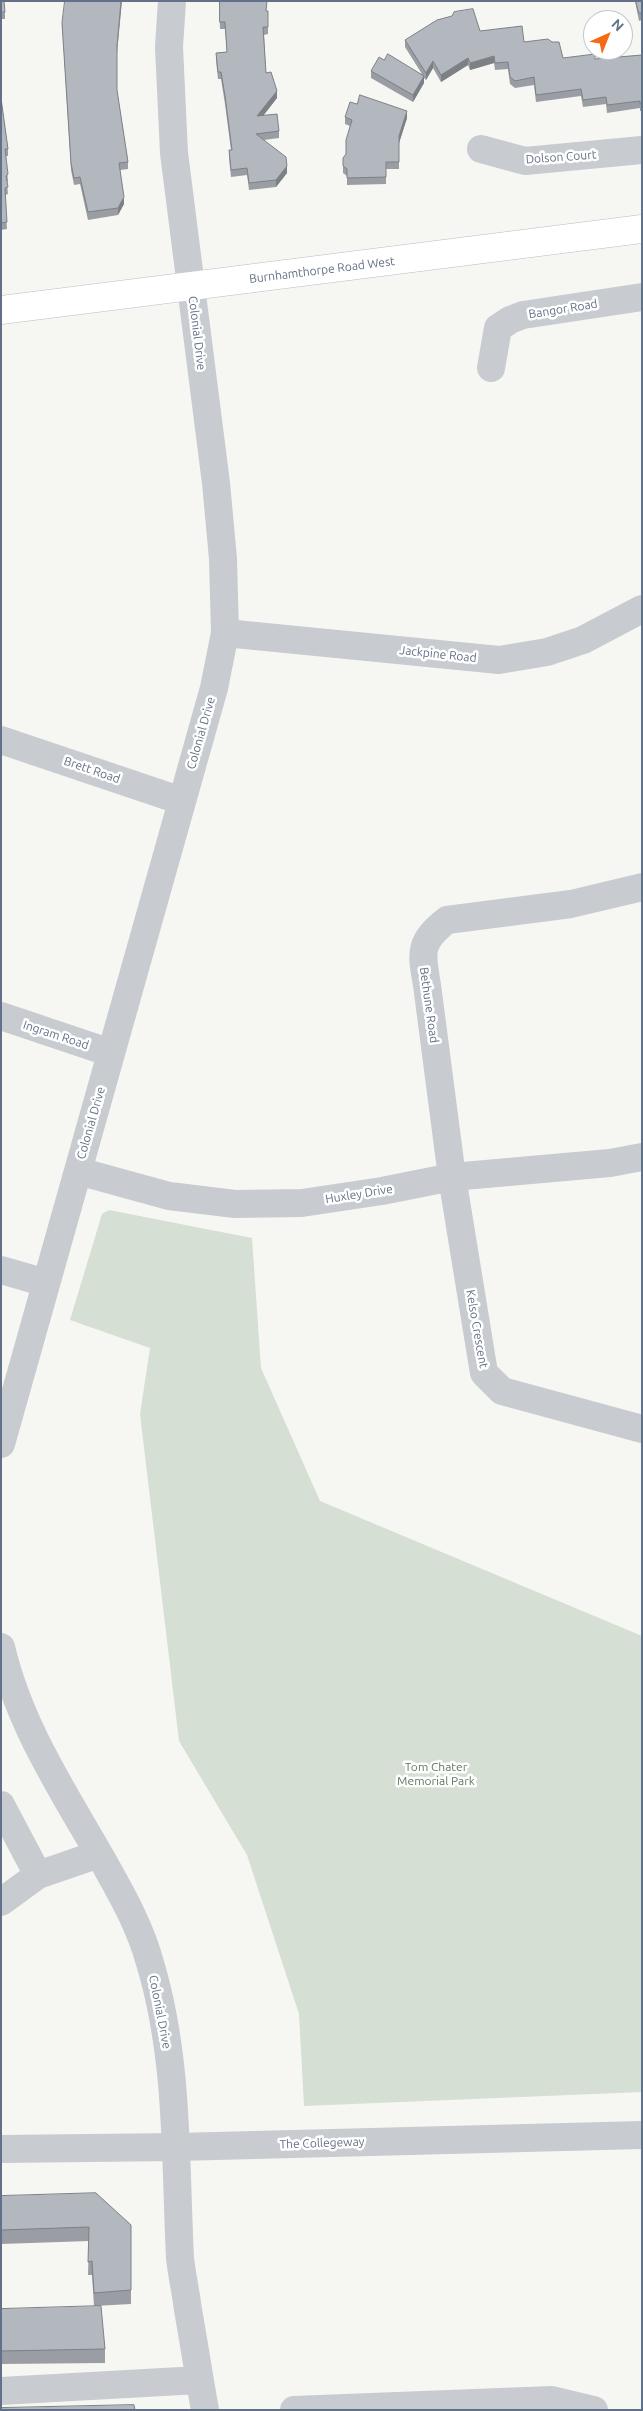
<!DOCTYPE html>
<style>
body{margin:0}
#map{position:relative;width:643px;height:2411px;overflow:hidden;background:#f6f7f3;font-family:Ubuntu,sans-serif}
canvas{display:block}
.frame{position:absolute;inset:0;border:2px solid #627187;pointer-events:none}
.north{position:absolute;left:583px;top:10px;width:50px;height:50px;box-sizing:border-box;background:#fff;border:1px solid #c0c6cf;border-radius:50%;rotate:44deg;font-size:14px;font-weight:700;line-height:20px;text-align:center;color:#627187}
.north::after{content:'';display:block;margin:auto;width:18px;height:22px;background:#f56b15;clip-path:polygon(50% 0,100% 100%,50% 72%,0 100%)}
</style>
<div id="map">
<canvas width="643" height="2411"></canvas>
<div class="frame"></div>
<div class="north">N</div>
</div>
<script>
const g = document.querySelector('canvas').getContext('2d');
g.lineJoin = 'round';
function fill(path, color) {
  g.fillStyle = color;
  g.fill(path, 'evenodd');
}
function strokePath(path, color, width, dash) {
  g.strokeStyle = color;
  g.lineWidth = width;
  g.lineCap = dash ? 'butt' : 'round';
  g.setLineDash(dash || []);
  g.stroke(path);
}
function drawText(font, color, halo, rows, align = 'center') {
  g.font = font + ' Ubuntu,sans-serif';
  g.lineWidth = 5;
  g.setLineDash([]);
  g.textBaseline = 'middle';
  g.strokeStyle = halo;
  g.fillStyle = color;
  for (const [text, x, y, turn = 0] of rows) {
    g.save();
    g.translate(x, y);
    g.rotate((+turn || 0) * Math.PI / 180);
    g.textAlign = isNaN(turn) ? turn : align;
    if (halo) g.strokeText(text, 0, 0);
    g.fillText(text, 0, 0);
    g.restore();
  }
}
fill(new Path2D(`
 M 109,1210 L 252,1238 L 261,1368 L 320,1501 L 642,1636 L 642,2092 L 304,2106 L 299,2014 L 247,1855 L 179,1741 L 140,1414 L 150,1348 L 70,1320 L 102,1214 Z`), '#d6dfd4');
const major = new Path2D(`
 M 1,310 L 642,229`);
strokePath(major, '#b9bcc1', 29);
strokePath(new Path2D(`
 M 481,149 L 525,161 L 642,150
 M 491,368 L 498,328 L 510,320 L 523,315 L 642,297
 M 225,633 L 499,660 L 547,652 L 583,640 L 642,609
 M 1,740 L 182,801
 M 642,887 L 571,904 L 447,920 C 419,942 421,952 427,985 L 452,1177 L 484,1373 L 502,1391 L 642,1429
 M 1,1016 L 111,1053
 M 78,1171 L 169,1196 L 235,1204 L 302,1203 L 382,1191 L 452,1177 L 610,1163 L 642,1157
 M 1,1270 L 46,1283
 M 1,1444 L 214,688 L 225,633 L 223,559 L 216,483 L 174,153 L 169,47 L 172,1
 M 1,1647 C 19,1725 63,1791 103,1861 C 121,1893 140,1926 150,1963 C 179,2059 175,2159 180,2258 C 182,2276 186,2293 188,2310 C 194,2343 199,2377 205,2410
 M 1,1805 L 38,1875
 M 1,1902 L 38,1875 L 99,1854
 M 1,2149 L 177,2147 L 642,2135
 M 1,2391 L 199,2380
 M 294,2410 L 552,2400 L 594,2410`), '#c8cbcf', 28);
strokePath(major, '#fff', 28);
fill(new Path2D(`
 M 1,1 L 5,12 L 5,19 L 1,19 Z
 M 219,1 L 268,11 L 268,34 L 264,35 L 266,73 L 277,98 L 264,115 L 279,131 L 279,138 L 264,140 L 287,173 L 276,187 L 249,190 L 247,175 L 231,177 L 229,157 L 229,150 L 231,150 L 225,104 L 221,79 L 218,79 L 216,60 L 216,53 L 227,52 L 225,29 L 220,29 Z
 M 635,1 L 642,1 L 642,20 L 639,21 Z
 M 62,23 L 117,53 L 117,91 L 128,162 L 128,169 L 120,170 L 124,204 L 118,215 L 88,220 L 80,184 L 74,185 L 71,170 Z
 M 480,31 L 524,42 L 563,58 L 595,59 L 642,55 L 642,111 L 640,111 L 640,108 L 607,113 L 606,104 L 583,107 L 581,96 L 536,102 L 534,85 L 515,88 L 510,84 L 508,69 L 495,70 L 494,63 L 470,70 L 468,65 L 441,82 L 433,68 L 426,80 L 424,78 L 424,83 L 413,102 L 371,78 L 371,71 L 384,60 L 422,74 L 405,47 L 405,40 Z
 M 1,98 L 8,149 L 8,156 L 6,156 L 8,181 L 7,182 L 8,194 L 5,195 L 7,229 L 1,230 Z
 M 345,117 L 407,118 L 399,143 L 399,169 L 386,169 L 386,184 L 347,185 L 347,176 L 343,173 L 343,158 L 346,155 L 350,126 L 345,124 Z
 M 1,2196 L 131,2225 L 131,2304 L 94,2306 L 92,2275 L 88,2275 L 89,2241 L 1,2244 Z
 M 1,2309 L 105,2349 L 105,2363 L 1,2364 Z`), '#9a9ea4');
fill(new Path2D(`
 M 121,1 L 122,1 L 117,53 L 117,46 Z
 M 494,56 L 494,63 L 470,70 L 470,63 Z
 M 468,58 L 468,65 L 441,82 L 441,75 Z
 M 433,61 L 433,68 L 426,80 L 426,73 Z
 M 424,76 L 424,83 L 413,102 L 413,95 Z
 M 277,91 L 277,98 L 257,123 L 257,116 Z
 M 407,111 L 407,118 L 399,143 L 399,136 Z
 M 287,166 L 287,173 L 276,187 L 276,180 Z
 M 124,197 L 124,204 L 118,215 L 118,208 Z`), '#7d8186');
const building = new Path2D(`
 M 1,1 L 4,1 L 5,12 L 1,12 Z
 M 65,1 L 121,1 L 117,46 L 117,90 L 128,162 L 119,163 L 124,197 L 118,208 L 88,212 L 80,177 L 74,178 L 71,163 L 62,23 Z
 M 220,1 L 267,1 L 266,11 L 268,11 L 268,27 L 263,27 L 266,73 L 271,72 L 277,91 L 257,116 L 277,114 L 279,131 L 256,134 L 286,157 L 287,166 L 276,180 L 249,183 L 247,168 L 231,170 L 229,150 L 232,150 L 225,96 L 221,72 L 218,72 L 216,53 L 227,52 L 225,22 L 220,22 Z
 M 636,1 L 642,1 L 642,13 L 639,13 Z
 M 473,9 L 480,31 L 522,26 L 524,42 L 548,39 L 552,42 L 559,42 L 563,58 L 595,54 L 595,59 L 642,55 L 642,103 L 640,104 L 640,101 L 607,105 L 606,97 L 583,100 L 581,89 L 536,95 L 534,77 L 515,81 L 510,77 L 508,62 L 495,63 L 494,56 L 470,63 L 468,58 L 441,75 L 433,61 L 426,73 L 405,40 L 437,20 L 452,16 L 454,12 Z
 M 388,54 L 424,76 L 413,95 L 371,71 L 379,57 L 384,60 Z
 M 360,95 L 407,111 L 399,136 L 399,162 L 386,162 L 386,177 L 347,178 L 347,169 L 343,166 L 343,158 L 346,154 L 346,140 L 352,120 L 345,117 L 350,102 L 357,104 Z
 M 1,98 L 8,149 L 5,149 L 8,174 L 6,176 L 8,187 L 5,188 L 7,222 L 1,223 Z
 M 96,2193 L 131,2225 L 131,2290 L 94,2293 L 92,2261 L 88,2262 L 89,2227 L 1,2230 L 1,2196 Z
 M 101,2306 L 105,2349 L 1,2351 L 1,2309 Z
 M 134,2405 L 135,2410 L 1,2410 L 1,2408 Z`);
fill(building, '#b3b8bf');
strokePath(building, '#7d8186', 1);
drawText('12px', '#627187', '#fff', [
 ["Dolson Court",561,157,-4],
 ["Burnhamthorpe Road West",322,270,-7],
 ["Bangor Road",563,309,-9],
 ["Colonial Drive",197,333,83],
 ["Jackpine Road",438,654,6],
 ["Colonial Drive",201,733,-74],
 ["Brett Road",92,770,19],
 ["Bethune Road",429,1005,82],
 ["Ingram Road",56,1035,18],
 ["Colonial Drive",91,1123,-74],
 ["Huxley Drive",359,1194,-9],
 ["Kelso Crescent",477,1329,80],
 ["Colonial Drive",160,2012,79],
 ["The Collegeway",322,2143,-2]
]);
drawText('12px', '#5f795e', '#fff', [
 ["Tom Chater",436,1767],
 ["Memorial Park",436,1781]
]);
</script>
